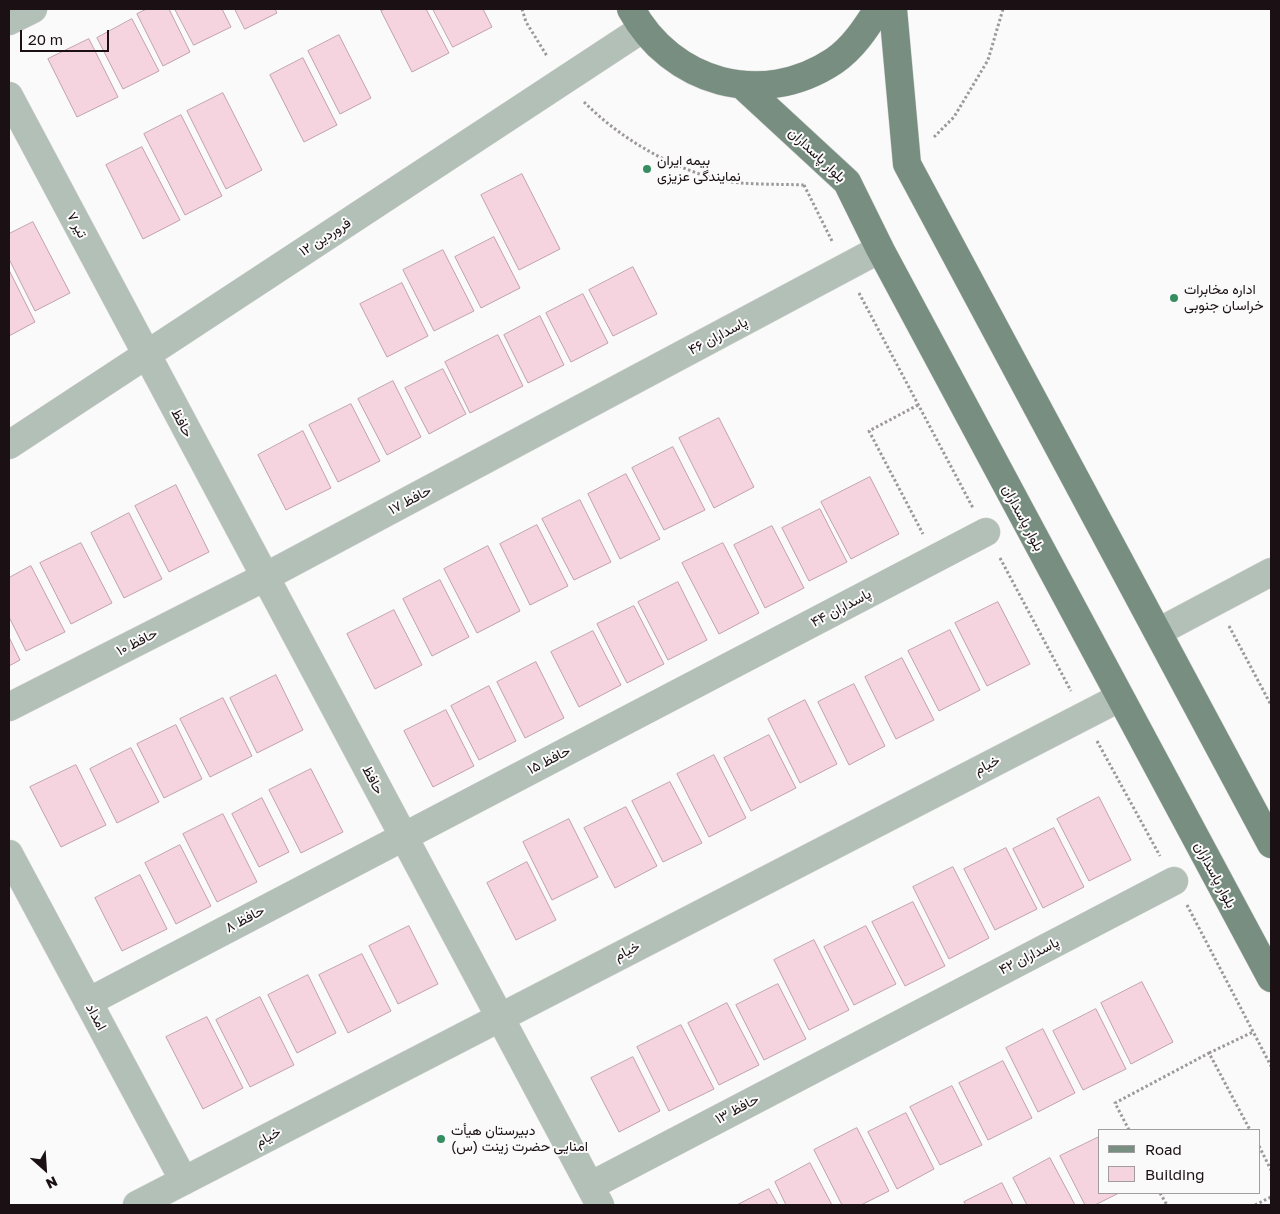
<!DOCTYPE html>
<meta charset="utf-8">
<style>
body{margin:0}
#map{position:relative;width:1280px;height:1214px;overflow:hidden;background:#fafafa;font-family:"Golos Text",sans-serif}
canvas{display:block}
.frame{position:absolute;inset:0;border:10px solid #1b1013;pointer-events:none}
.legend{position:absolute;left:1098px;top:1129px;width:162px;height:65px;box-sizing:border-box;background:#fafafa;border:1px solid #a19c9e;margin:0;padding:6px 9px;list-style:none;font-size:15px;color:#1b1013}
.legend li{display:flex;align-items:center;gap:10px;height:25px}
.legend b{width:25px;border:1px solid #a19c9e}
.north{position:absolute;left:20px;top:1144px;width:50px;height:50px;-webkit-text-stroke:4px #fafafa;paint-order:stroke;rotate:154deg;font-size:14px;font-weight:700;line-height:20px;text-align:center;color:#1b1013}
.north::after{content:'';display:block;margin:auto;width:18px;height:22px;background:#1b1013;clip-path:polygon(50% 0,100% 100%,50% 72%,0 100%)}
.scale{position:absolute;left:20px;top:30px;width:89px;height:22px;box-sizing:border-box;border:2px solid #1b1013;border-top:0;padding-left:6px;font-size:15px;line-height:18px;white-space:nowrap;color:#1b1013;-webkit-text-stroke:4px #fafafa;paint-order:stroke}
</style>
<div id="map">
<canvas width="1280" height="1214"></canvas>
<div class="frame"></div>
<ul class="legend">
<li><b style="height:6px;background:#778e80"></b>Road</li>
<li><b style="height:14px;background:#f6d4df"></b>Building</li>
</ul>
<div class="north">N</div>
<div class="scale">20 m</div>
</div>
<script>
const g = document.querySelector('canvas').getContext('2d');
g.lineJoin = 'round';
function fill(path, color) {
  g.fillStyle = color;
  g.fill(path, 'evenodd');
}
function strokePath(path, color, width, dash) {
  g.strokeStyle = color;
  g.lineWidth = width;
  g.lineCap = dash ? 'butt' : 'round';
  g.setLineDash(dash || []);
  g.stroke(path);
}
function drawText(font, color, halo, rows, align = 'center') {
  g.font = font + ' "Golos Text",Vazirmatn,sans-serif';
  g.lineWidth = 4;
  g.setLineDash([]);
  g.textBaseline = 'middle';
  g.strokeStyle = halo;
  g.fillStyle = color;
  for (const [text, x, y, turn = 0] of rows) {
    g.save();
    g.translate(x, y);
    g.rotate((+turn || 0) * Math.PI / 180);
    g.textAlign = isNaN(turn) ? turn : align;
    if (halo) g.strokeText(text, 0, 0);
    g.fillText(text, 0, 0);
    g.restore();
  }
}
const building = new Path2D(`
 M 147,9 L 169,9 L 190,52 L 163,66 L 137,14 Z
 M 175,9 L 222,9 L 231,27 L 194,45 Z
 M 235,9 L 275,9 L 277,13 L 245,29 Z
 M 386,9 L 426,9 L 449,53 L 412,72 L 381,11 Z
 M 433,9 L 483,9 L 492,27 L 453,47 Z
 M 132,19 L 159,71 L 123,89 L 97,38 Z
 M 339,35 L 371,98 L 340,114 L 308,51 Z
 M 89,39 L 118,97 L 77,117 L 48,59 Z
 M 303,58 L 337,125 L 304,142 L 270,75 Z
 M 223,93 L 262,170 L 226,189 L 187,111 Z
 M 181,115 L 222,196 L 185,215 L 144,134 Z
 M 142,147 L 180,220 L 143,239 L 106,165 Z
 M 522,174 L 560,249 L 519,270 L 481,195 Z
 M 33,222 L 70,293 L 35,311 L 9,259 L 9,234 Z
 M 494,237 L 520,288 L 481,308 L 455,257 Z
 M 443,250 L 474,311 L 434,331 L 403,270 Z
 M 633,267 L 657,314 L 613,336 L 589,290 Z
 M 9,270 L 35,322 L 9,336 Z
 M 402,283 L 428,336 L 387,357 L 360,304 Z
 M 583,294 L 608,343 L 571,362 L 546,313 Z
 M 540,316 L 564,365 L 528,383 L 504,335 Z
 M 498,335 L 523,386 L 470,413 L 445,362 Z
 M 443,369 L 466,414 L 429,434 L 405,388 Z
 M 393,381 L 421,437 L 387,455 L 358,399 Z
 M 351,404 L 380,461 L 338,482 L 309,425 Z
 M 719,418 L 754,487 L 714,508 L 679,438 Z
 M 303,431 L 331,488 L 286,510 L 258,455 Z
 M 673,447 L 705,510 L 664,530 L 632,468 Z
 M 626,474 L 660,539 L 620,559 L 588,494 Z
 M 870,477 L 899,534 L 851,559 L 821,502 Z
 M 176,485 L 209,552 L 169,572 L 135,506 Z
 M 580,500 L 611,562 L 574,580 L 542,519 Z
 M 820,509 L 847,562 L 809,581 L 782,528 Z
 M 129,513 L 162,579 L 124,598 L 91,533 Z
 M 537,525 L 568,586 L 530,605 L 500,544 Z
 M 772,526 L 804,588 L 765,608 L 734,545 Z
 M 81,543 L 112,603 L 71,624 L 40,563 Z
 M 723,543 L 759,613 L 719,634 L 682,563 Z
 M 488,546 L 520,611 L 477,633 L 444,569 Z
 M 31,566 L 65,632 L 26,651 L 9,617 L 9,578 Z
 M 440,580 L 469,637 L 432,656 L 403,599 Z
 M 678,582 L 707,640 L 668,660 L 638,602 Z
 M 998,602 L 1030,664 L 987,686 L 955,623 Z
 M 634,606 L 664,664 L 627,683 L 597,624 Z
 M 394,610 L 422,665 L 375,689 L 347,634 Z
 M 950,630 L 980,690 L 939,711 L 908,651 Z
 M 593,631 L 621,685 L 579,707 L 551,652 Z
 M 9,637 L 20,660 L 9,666 Z
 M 902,658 L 934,720 L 896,739 L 865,677 Z
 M 536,662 L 564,718 L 525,738 L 497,682 Z
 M 276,675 L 303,730 L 257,753 L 230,698 Z
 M 854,684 L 885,746 L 849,765 L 818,702 Z
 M 489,686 L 516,741 L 479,760 L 451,706 Z
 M 223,698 L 252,756 L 210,777 L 180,719 Z
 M 805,700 L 837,764 L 800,783 L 768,719 Z
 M 446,710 L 474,766 L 433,787 L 404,731 Z
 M 176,725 L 202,779 L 164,798 L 137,744 Z
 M 769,735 L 796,788 L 751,811 L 724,758 Z
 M 131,748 L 159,802 L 117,823 L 90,769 Z
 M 714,755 L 746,818 L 709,837 L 677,774 Z
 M 76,765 L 106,825 L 61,847 L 30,787 Z
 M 311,769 L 343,832 L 301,853 L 269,790 Z
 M 670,782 L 702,843 L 663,862 L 632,801 Z
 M 1099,797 L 1131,860 L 1089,881 L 1057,819 Z
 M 262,798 L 289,852 L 259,867 L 232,814 Z
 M 626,807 L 657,866 L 615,888 L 584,828 Z
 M 223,814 L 257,882 L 217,902 L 183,834 Z
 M 569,819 L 598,877 L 552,900 L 523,842 Z
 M 1054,828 L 1084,887 L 1043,908 L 1013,849 Z
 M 180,845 L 211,906 L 176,924 L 145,863 Z
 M 1006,848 L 1037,909 L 995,930 L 964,869 Z
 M 527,862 L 556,920 L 516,940 L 487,883 Z
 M 953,867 L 989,938 L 949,959 L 913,887 Z
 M 140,875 L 167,929 L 122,951 L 95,898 Z
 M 913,902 L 945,966 L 905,986 L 872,922 Z
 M 409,926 L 438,984 L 398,1004 L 369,946 Z
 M 866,926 L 896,984 L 854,1005 L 824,947 Z
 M 814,940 L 849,1010 L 809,1030 L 774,960 Z
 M 362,954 L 391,1011 L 348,1033 L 319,975 Z
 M 308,975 L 336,1033 L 297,1053 L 268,995 Z
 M 1142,982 L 1173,1042 L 1131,1064 L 1101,1003 Z
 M 778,984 L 806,1039 L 764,1060 L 736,1005 Z
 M 260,997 L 294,1065 L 250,1087 L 216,1020 Z
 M 727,1003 L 759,1065 L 719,1085 L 688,1023 Z
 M 1096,1009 L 1126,1069 L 1083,1090 L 1053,1031 Z
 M 207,1017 L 243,1088 L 203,1109 L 166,1037 Z
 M 681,1025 L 714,1089 L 669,1111 L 637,1047 Z
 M 1043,1029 L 1075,1093 L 1038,1112 L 1006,1048 Z
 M 633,1057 L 660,1111 L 619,1132 L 591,1078 Z
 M 1003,1061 L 1032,1118 L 988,1140 L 959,1083 Z
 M 952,1086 L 982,1145 L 940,1165 L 910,1107 Z
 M 906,1113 L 934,1169 L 897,1189 L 868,1132 Z
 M 857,1128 L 889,1191 L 861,1205 L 842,1205 L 814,1150 Z
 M 1099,1137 L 1099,1193 L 1119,1193 L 1095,1205 L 1085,1205 L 1060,1156 Z
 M 1050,1158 L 1075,1205 L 1027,1205 L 1013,1178 Z
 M 810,1163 L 832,1205 L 786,1205 L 775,1182 Z
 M 1002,1183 L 1013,1205 L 966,1205 L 964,1202 Z
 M 769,1189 L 778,1205 L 737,1205 Z`);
fill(building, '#f6d4df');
strokePath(building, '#c1a1ab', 1);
const minor = new Path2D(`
 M 9,21 L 33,9
 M 9,96 L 600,1205
 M 9,445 L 642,29
 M 1158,632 L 1271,572
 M 9,707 L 265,577 L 880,249
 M 9,854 L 184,1181
 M 88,1002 L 986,532
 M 590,1186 L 1174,881
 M 137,1205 L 1119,698`);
const major = new Path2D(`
 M 631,9 C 671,83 762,109 834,61 C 853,48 866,28 878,9
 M 893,9 L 907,164 L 1271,844
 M 742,85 L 847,182 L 880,249 L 1271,978`);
strokePath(minor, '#d6d5d5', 29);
strokePath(major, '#d6d5d5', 29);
strokePath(new Path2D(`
 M 522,9 L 526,22 L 547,56
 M 584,102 C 621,139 668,166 719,180 C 740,185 782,184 804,185
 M 934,137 L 954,117 L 988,60 L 1003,9
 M 804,185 L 833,243
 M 859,293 L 973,508
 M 918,405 L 869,431 L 923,534
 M 1000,558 L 1071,691
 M 1229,626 L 1271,705
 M 1097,741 L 1160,856
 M 1187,905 L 1271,1066
 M 1209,1053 L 1253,1032
 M 1129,1130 L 1115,1103 L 1209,1053 L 1250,1130
 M 1259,1146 L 1271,1170
 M 1160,1193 L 1167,1205
 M 1255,1205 L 1271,1197`), '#9d9899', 3, [2.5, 2.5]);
strokePath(minor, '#b3c0b8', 28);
strokePath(major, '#778e80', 28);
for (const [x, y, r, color] of [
 [647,169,5,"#358d61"],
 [1174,298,5,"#358d61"],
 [441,1139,5,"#358d61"]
]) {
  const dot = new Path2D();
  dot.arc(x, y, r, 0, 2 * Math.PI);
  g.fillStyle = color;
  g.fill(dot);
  strokePath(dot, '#fafafa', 2);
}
drawText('14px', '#1b1013', '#fafafa', [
 ["بلوار پاسداران",817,155,43],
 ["۷ تیر",77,225,62],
 ["۱۲ فروردین",325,237,-33],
 ["پاسداران ۴۶",718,336,-28],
 ["حافظ",182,423,62],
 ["حافظ ۱۷",410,500,-28],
 ["بلوار پاسداران",1023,518,62],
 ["پاسداران ۴۴",841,608,-28],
 ["حافظ ۱۰",137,642,-27],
 ["حافظ ۱۵",549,760,-27],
 ["خیام",987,765,-27],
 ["حافظ",373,780,62],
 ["بلوار پاسداران",1215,875,62],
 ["حافظ ۸",245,919,-28],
 ["خیام",627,951,-27],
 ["پاسداران ۴۲",1029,956,-27],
 ["امداد",96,1017,62],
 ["حافظ ۱۳",737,1109,-28],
 ["خیام",268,1137,-28]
]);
drawText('14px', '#1b1013', '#fafafa', [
 ["بیمه ایران",657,161],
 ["نمایندگی عزیزی",657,177],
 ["اداره مخابرات",1184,290],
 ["خراسان جنوبی",1184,306],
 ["دبیرستان هیأت",451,1131],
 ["امنایی حضرت زینت (س)",451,1147]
], 'left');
</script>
